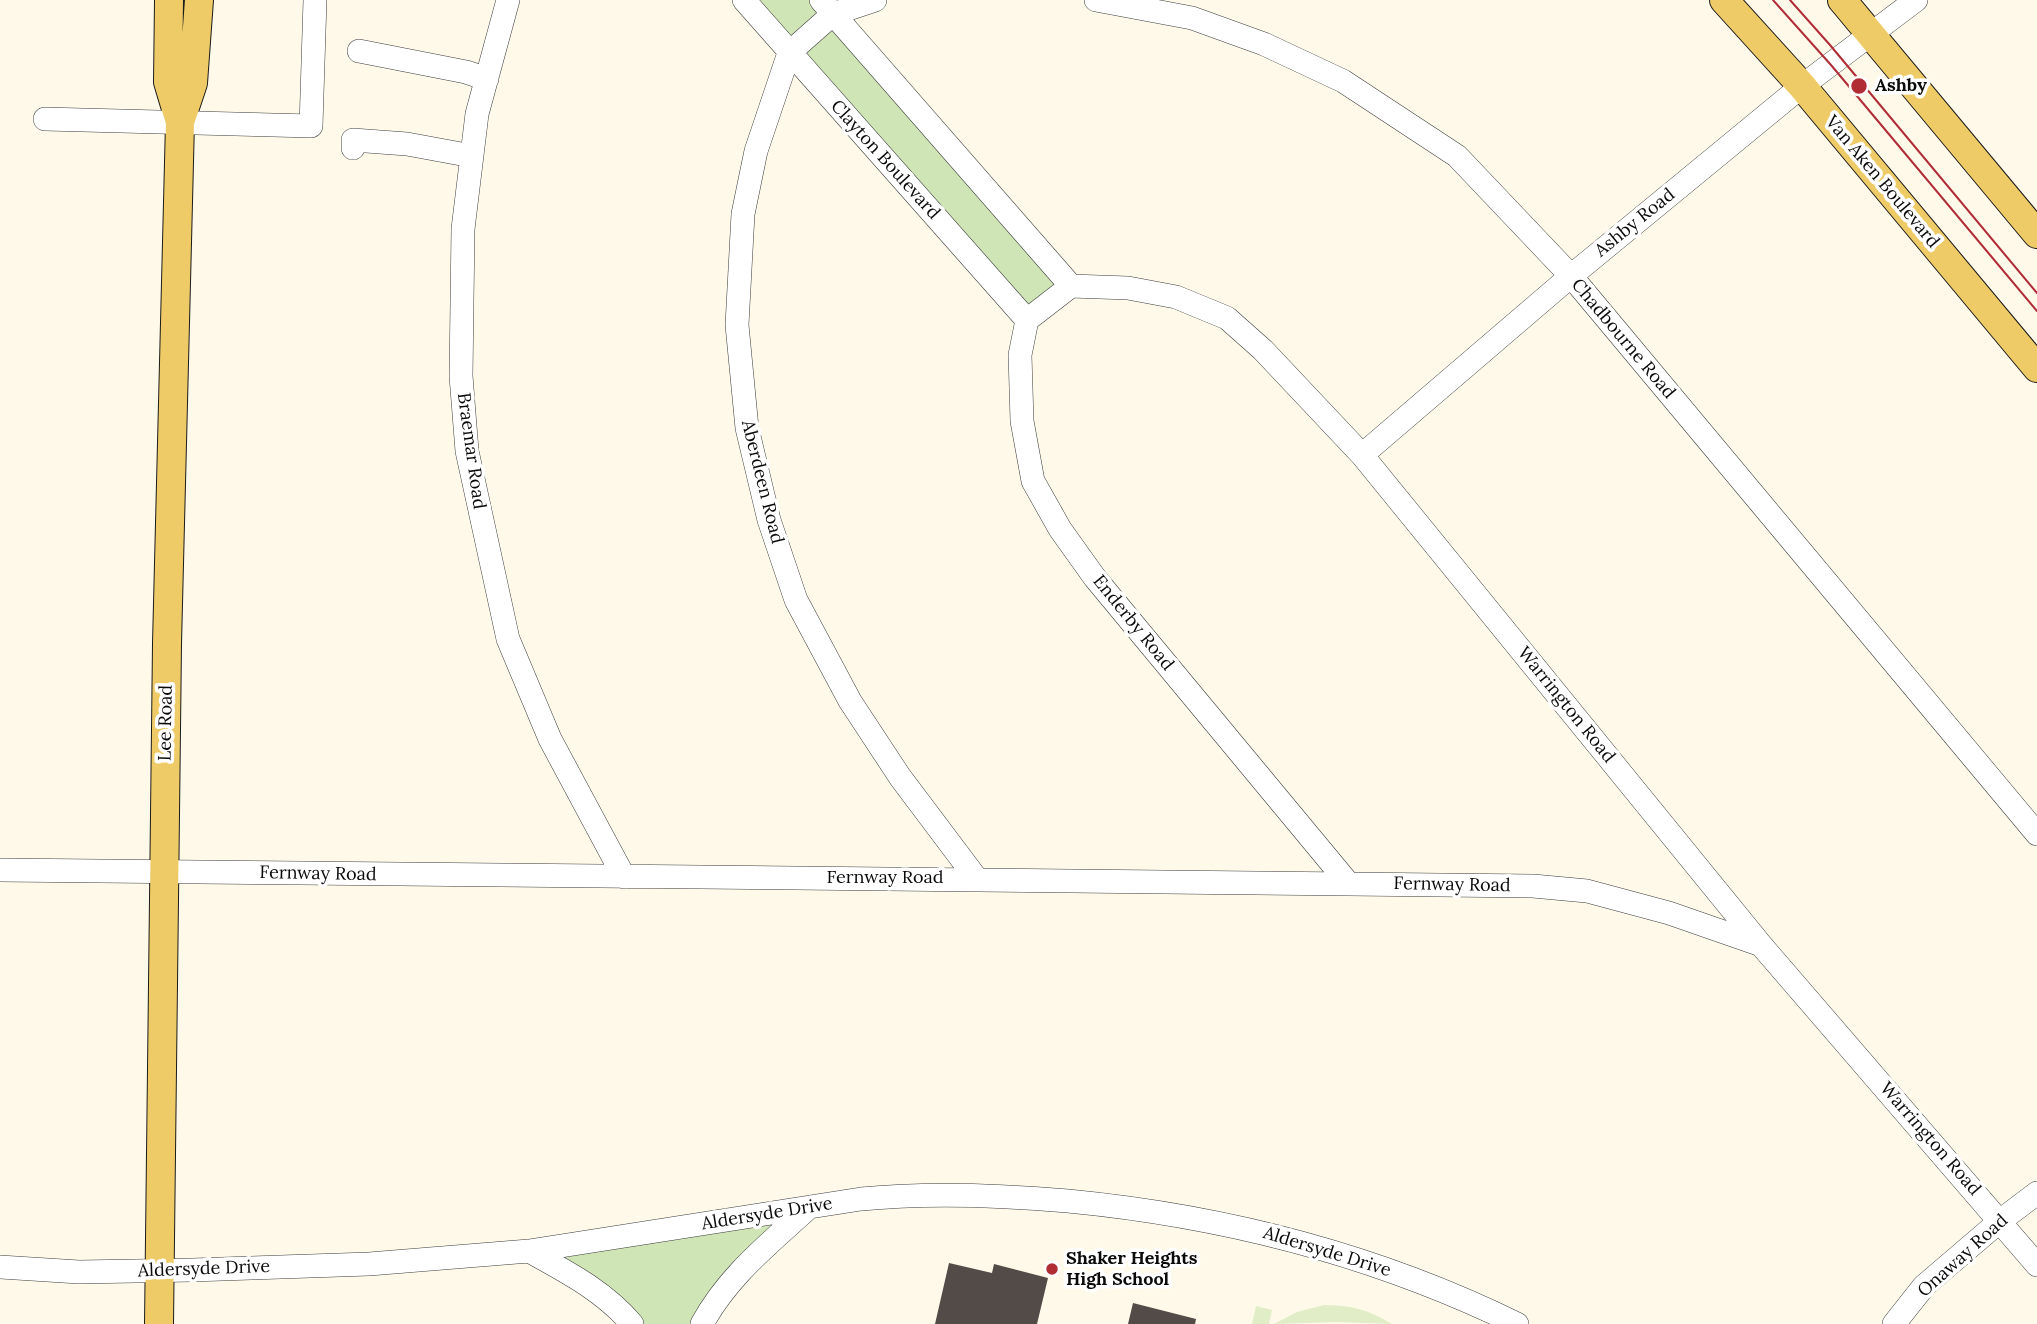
<!DOCTYPE html>
<style>
body{margin:0}
canvas{display:block;background:#fef9e9}
</style>
<canvas width="2037" height="1324"></canvas>
<script>
const g = document.querySelector('canvas').getContext('2d');
g.lineJoin = 'round';
function fill(path, color) {
  g.fillStyle = color;
  g.fill(path, 'evenodd');
}
function strokePath(path, color, width, dash) {
  g.strokeStyle = color;
  g.lineWidth = width;
  g.lineCap = dash ? 'butt' : 'round';
  g.setLineDash(dash || []);
  g.stroke(path);
}
function drawText(font, color, halo, rows, align = 'center') {
  g.font = font + ' Lora,serif';
  g.lineWidth = 7;
  g.setLineDash([]);
  g.textBaseline = 'middle';
  g.strokeStyle = halo;
  g.fillStyle = color;
  for (const [text, x, y, turn = 0] of rows) {
    g.save();
    g.translate(x, y);
    g.rotate((+turn || 0) * Math.PI / 180);
    g.textAlign = isNaN(turn) ? turn : align;
    if (halo) g.strokeText(text, 0, 0);
    g.fillText(text, 0, 0);
    g.restore();
  }
}
fill(new Path2D(`
 M 744,0 L 821,0 L 1071,286 L 1027,320 Z
 M 807,1209 L 702,1324 L 632,1324 L 529,1251 Z`), '#cfe5b6');
fill(new Path2D(`
 M 1324,1305 C 1350,1305 1370,1310 1392,1324 L 1337,1322 L 1274,1324 L 1297,1312 Z
 M 1256,1306 L 1272,1310 L 1269,1324 L 1252,1324 Z`), '#e1edc7');
fill(new Path2D(`
 M 949,1263 L 992,1273 L 994,1264 L 1048,1278 L 1037,1324 L 935,1324 Z
 M 1133,1303 L 1196,1319 L 1195,1324 L 1128,1324 Z`), '#524b48');
const minor = new Path2D(`
 M 508,0 L 477,114 L 463,229 L 461,376 L 467,451 L 508,639 L 550,739 L 624,877
 M 744,0 L 1027,320
 M 821,0 L 1071,286
 M 875,0 L 833,14 L 789,53 L 756,151 L 743,214 L 737,325 L 747,428 L 769,520 L 796,600 L 850,701 L 900,777 L 976,878
 M 1096,0 L 1192,18 L 1264,44 L 1343,81 L 1457,156 L 1571,276 L 2037,834
 M 359,51 L 466,72 L 487,79
 M 45,119 L 311,126 L 315,0
 M 353,148 L 353,140 L 407,144 L 472,156
 M 1027,320 L 1071,286 L 1128,288 L 1176,297 L 1227,318 L 1263,350 L 1362,455 L 1761,945 L 2037,1265
 M 1027,320 L 1020,355 L 1022,421 L 1033,481 L 1060,529 L 1095,578 L 1348,883
 M 1362,455 L 1571,276 L 1802,86 L 1916,0
 M 0,870 C 511,878 1022,877 1533,886 L 1587,891 L 1669,913 L 1761,945
 M 529,1251 C 567,1272 604,1291 632,1324
 M 0,1267 L 79,1272 L 192,1270 L 369,1264 L 529,1251 L 861,1199 C 930,1192 999,1195 1068,1201 C 1224,1216 1376,1255 1517,1324
 M 702,1324 C 728,1276 768,1245 807,1209
 M 1894,1324 L 1924,1286 L 2000,1221 L 2037,1193`);
const major = new Path2D(`
 M 1724,0 L 1802,86 L 2037,368
 M 1842,0 L 2037,234
 M 180,122 L 193,83 L 199,0
 M 159,1324 L 167,644 L 180,122 L 168,82 L 169,0`);
strokePath(minor, '#3d3d3d', 24);
strokePath(major, '#1b1b1b', 30);
strokePath(minor, '#fff', 23);
strokePath(major, '#efcb68', 28);
strokePath(new Path2D(`
 M 1773,0 L 1831,65 L 2037,311
 M 1790,0 L 1830,45 L 2037,293`), '#b02d36', 2);
for (const [x, y, r, color] of [
 [1859,86,9,"#b02d36"],
 [1052,1269,7,"#b02d36"]
]) {
  const dot = new Path2D();
  dot.arc(x, y, r, 0, 2 * Math.PI);
  g.fillStyle = color;
  g.fill(dot);
  strokePath(dot, '#fff', 2.5);
}
drawText('bold 18px', '#0a0a0a', '#fff', [
 ["Ashby",1875,86],
 ["Shaker Heights",1066,1259],
 ["High School",1066,1280]
], 'left');
drawText('18px', '#0a0a0a', '#fff', [
 ["Clayton Boulevard",885,160,48],
 ["Van Aken Boulevard",1882,182,50],
 ["Ashby Road",1635,223,-39],
 ["Chadbourne Road",1623,339,50],
 ["Braemar Road",471,451,82],
 ["Aberdeen Road",762,482,76],
 ["Enderby Road",1133,623,51],
 ["Warrington Road",1566,705,51],
 ["Lee Road",166,723,-89],
 ["Fernway Road",318,874,1],
 ["Fernway Road",885,878],
 ["Fernway Road",1452,885,1],
 ["Warrington Road",1930,1139,49],
 ["Aldersyde Drive",767,1214,-9],
 ["Aldersyde Drive",1327,1252,17],
 ["Onaway Road",1963,1256,-42],
 ["Aldersyde Drive",204,1269,-2]
]);
</script>
